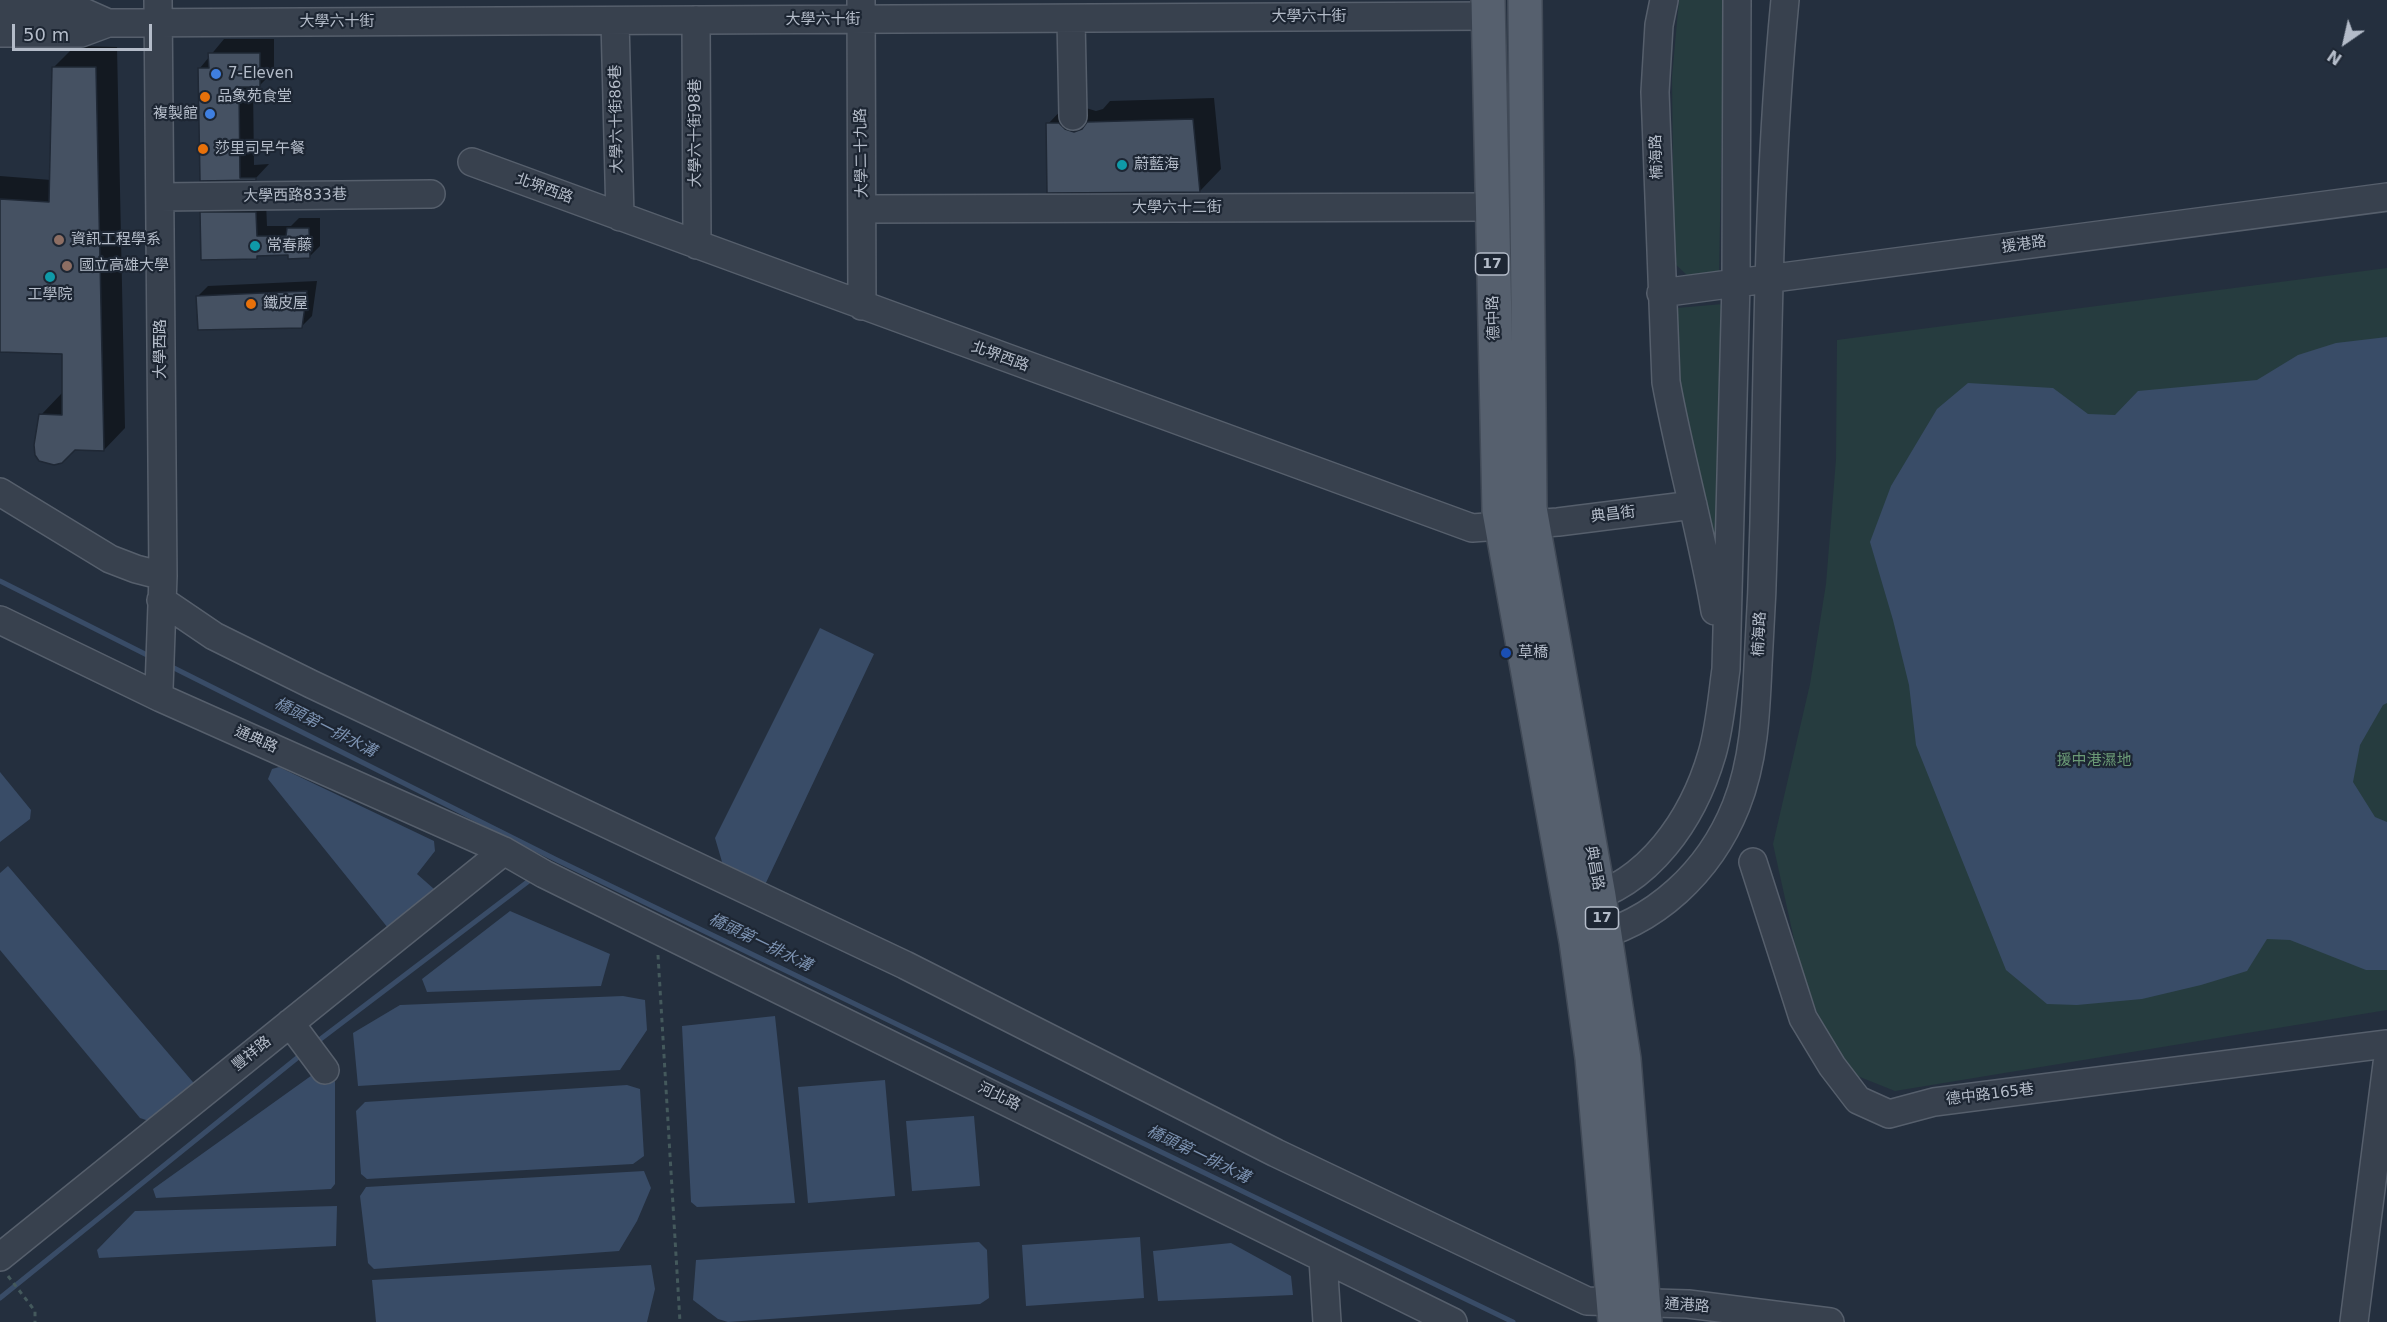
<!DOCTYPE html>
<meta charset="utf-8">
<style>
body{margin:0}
#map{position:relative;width:2387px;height:1322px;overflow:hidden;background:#242f3e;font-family:"DejaVu Sans",sans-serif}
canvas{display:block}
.north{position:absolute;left:2315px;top:12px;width:60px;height:60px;-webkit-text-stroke:4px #1d2633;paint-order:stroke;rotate:214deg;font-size:16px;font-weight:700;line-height:24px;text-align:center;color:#b4bcc9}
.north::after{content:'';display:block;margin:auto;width:21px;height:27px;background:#b4bcc9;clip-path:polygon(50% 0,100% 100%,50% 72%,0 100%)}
.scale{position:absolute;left:12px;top:24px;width:140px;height:27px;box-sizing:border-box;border:3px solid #b4bcc9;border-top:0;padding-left:8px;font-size:18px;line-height:21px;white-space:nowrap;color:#b4bcc9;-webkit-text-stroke:4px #1d2633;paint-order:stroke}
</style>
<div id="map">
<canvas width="2387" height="1322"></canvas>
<div class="north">N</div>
<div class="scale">50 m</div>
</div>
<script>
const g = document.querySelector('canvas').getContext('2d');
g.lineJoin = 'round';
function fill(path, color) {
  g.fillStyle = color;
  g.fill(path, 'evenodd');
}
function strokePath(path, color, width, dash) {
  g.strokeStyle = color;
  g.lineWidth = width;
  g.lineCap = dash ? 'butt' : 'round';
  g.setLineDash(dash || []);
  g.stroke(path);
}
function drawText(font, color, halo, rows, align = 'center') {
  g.font = font + ' "DejaVu Sans","Noto Sans TC",sans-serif';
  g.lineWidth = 4.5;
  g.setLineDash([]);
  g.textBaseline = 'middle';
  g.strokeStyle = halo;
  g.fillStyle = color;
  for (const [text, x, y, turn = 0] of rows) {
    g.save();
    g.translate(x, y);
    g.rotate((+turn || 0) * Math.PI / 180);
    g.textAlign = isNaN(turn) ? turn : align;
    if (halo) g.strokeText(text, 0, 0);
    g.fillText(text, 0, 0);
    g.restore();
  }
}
fill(new Path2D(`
 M 1679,0 L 1724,0 L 1719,277 L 1688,276 L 1674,263 L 1672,77 Z
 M 2387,268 L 2387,1010 L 1895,1091 L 1850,1073 L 1816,1010 L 1797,953 L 1773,844 L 1810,684 L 1826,584 L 1836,459 L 1837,340 Z
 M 1723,304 L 1720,563 L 1681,420 L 1677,308 Z`), '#263c3f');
fill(new Path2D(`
 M 2387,337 L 2387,703 L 2383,705 L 2360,745 L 2353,782 L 2375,817 L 2387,822 L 2387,970 L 2366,970 L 2290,940 L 2267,939 L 2247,971 L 2201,985 L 2142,999 L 2077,1005 L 2047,1004 L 2006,970 L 1916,745 L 1909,685 L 1893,620 L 1870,542 L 1891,486 L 1937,409 L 1968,383 L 2053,388 L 2088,414 L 2115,415 L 2138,391 L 2257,380 L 2298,355 L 2336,343 Z
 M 820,628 L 874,654 L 763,889 L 725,872 L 715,838 Z
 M 279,767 L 434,841 L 435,851 L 417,874 L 434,889 L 433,900 L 388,928 L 268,779 L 272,769 Z
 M 0,772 L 31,810 L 30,819 L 0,842 Z
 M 8,866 L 198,1088 L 149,1121 L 140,1118 L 0,950 L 0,873 Z
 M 510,911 L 610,954 L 601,986 L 427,992 L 422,979 Z
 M 623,996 L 645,1000 L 647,1030 L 620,1070 L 358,1086 L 353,1033 L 400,1005 Z
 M 775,1016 L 795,1203 L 697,1207 L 691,1202 L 682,1026 Z
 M 315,1073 L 331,1073 L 335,1082 L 335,1184 L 331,1189 L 156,1198 L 153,1189 Z
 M 885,1080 L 895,1196 L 808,1203 L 798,1087 Z
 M 627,1085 L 640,1089 L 644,1156 L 633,1164 L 367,1179 L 361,1174 L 356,1111 L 365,1102 Z
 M 974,1116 L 980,1186 L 912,1191 L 906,1121 Z
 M 644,1171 L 651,1188 L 637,1221 L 619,1251 L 374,1269 L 368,1263 L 360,1196 L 366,1187 Z
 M 337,1206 L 336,1246 L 99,1258 L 97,1250 L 135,1211 Z
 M 1140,1237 L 1144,1298 L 1026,1306 L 1022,1245 Z
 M 979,1242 L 987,1250 L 989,1298 L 980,1304 L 728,1322 L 718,1319 L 693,1300 L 696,1260 Z
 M 1231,1243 L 1291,1276 L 1293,1295 L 1158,1301 L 1153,1251 Z
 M 651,1265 L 655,1289 L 647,1322 L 376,1322 L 372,1280 Z`), '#394c67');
fill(new Path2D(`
 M 224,39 L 274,39 L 274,71 L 260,85 L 253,85 L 254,165 L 269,164 L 255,179 L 201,179 L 200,68 Z
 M 75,46 L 117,47 L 125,428 L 104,450 L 41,415 L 62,393 L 64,353 L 0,351 L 0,176 L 51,180 L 53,68 Z
 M 1214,98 L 1221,169 L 1200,191 L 1048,124 L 1069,102 L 1081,102 L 1086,108 L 1096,111 L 1103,109 L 1110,101 Z
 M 212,202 L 266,202 L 267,226 L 291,226 L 299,218 L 320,218 L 320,246 L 309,257 L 289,254 L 260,254 L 256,258 L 202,213 Z
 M 317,281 L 312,316 L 301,327 L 197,297 L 208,286 Z`), '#0007');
strokePath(new Path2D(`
 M 0,581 L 151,657
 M 168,665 L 557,860 L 1513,1322
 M 314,1044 L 534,877
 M 0,1298 L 302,1054`), '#394c67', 5);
const building = new Path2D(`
 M 208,53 L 260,53 L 260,87 L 239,87 L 240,178 L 256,178 L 256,180 L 200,181 L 198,68 L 209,68 Z
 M 52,67 L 96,67 L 104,451 L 75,450 L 62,463 L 54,465 L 39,461 L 35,455 L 34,445 L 39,414 L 62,415 L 62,354 L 0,352 L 0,199 L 49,202 Z
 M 1193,119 L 1200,192 L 1047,193 L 1046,123 L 1059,123 L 1065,129 L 1074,132 L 1082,129 L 1087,122 Z
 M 200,212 L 256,212 L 257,236 L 286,236 L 287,228 L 309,228 L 310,258 L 288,259 L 288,255 L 257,256 L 257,259 L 201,260 Z
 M 307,291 L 302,328 L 198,330 L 196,296 Z`);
fill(building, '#455162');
strokePath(building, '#1f2835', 1.5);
const minor = new Path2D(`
 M 158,0 L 163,576 L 159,689 L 161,698
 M 861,0 L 862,306
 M 1664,0 L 1659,25 L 1655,92 L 1666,382 C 1680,459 1702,534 1715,611
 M 0,12 L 81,11 L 108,23
 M 1071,19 L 1073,116
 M 696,20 L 697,245
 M 615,21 L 620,217
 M 0,33 L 81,33 L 108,23 L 1488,16
 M 472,162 L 1472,528 L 1558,522 L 1693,505
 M 160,197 L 431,194
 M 863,209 L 1491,207
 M 1661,293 L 2387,197
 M 0,492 L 110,559 L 136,569 L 163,576
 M 161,600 L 214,636 L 311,684 L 905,965 L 1276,1153 L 1587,1301 L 1688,1304 L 1830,1322
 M 0,620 L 161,698 L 504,851 L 544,874 L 1453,1322
 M 1753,862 L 1803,1018 L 1832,1066 L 1858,1100 L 1889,1114 L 1934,1102 L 2387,1044
 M 1581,901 C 1649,884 1693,819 1712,754 C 1720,727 1722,697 1726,669 L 1736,283 L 1737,0
 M 1585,939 C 1655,924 1710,871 1736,806 C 1754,761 1756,713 1758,665 C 1761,617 1763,569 1764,522 C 1768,348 1768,173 1785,0
 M 290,1023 L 325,1070
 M 0,1257 L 504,851
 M 1323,1259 L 1327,1322
 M 2354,1322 L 2387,1064`);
const major = new Path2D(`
 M 1488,0 L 1499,511 L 1576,941 L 1592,1058 L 1615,1322
 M 1525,0 L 1530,508 L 1599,896 L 1624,1059 L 1645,1322`);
strokePath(minor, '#565f6c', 30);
strokePath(major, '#414a57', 36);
strokePath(new Path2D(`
 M 658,955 L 680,1322
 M 8,1276 L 35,1311 L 35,1322`), '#44595c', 3, [4.5, 4.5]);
strokePath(minor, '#38414e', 27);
strokePath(major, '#56606e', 33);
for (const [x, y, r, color] of [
 [216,74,6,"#3f7fe0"],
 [205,97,6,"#e8710a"],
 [210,114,6,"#3f7fe0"],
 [203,149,6,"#e8710a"],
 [1122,165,6,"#0f9aa8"],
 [59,240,6,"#8d6e63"],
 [255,246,6,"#0f9aa8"],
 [67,266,6,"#8d6e63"],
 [50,277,6,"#0f9aa8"],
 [251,304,6,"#e8710a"],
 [1506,653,6,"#1a4fb4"]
]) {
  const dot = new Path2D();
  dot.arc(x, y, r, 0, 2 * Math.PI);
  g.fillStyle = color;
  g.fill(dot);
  strokePath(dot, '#1d2633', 2);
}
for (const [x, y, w] of [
 [1492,264,33],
 [1602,918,33]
]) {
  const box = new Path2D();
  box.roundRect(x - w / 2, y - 11, w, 22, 4.5);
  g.fillStyle = '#1d2633';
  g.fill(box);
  strokePath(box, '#b4bcc9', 1.5);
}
drawText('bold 14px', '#b4bcc9', null, [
 ["17",1492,264],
 ["17",1602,918]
]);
drawText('15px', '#b4bcc9', '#1d2633', [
 ["大學六十街",1309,17],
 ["大學六十街",823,20],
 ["大學六十街",337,22],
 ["大學六十街86巷",617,119,-91],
 ["大學六十街98巷",696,133,-90],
 ["大學二十九路",862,153,-91],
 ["楠海路",1657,157,-92],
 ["北堺西路",544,189,20],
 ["大學西路833巷",295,196,-1],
 ["大學六十二街",1177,208],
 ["援港路",2024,245,-8],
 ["德中路",1494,318,-92],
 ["大學西路",161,349,-90],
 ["北堺西路",1000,357,20],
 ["典昌街",1613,515,-7],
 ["楠海路",1760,634,-87],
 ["通典路",256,740,24],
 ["典昌路",1594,868,80],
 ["豐祥路",252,1054,-39],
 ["德中路165巷",1990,1095,-7],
 ["河北路",999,1097,26],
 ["通港路",1687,1306,4]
]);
drawText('15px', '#b4bcc9', '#1d2633', [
 ["7-Eleven",228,74],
 ["品象苑食堂",217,97],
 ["複製館",198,114,"right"],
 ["莎里司早午餐",215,149],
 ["蔚藍海",1134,165],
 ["資訊工程學系",71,240],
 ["常春藤",267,246],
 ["國立高雄大學",79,266],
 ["工學院",50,295,"center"],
 ["鐵皮屋",263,304],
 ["草橋",1518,653]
], 'left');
drawText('15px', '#6b9a76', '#1d2633', [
 ["援中港濕地",2094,761]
]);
drawText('italic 16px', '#7c92b1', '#1d2633', [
 ["橋頭第一排水溝",325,728,27],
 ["橋頭第一排水溝",760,943,26],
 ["橋頭第一排水溝",1198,1155,26]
]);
</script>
